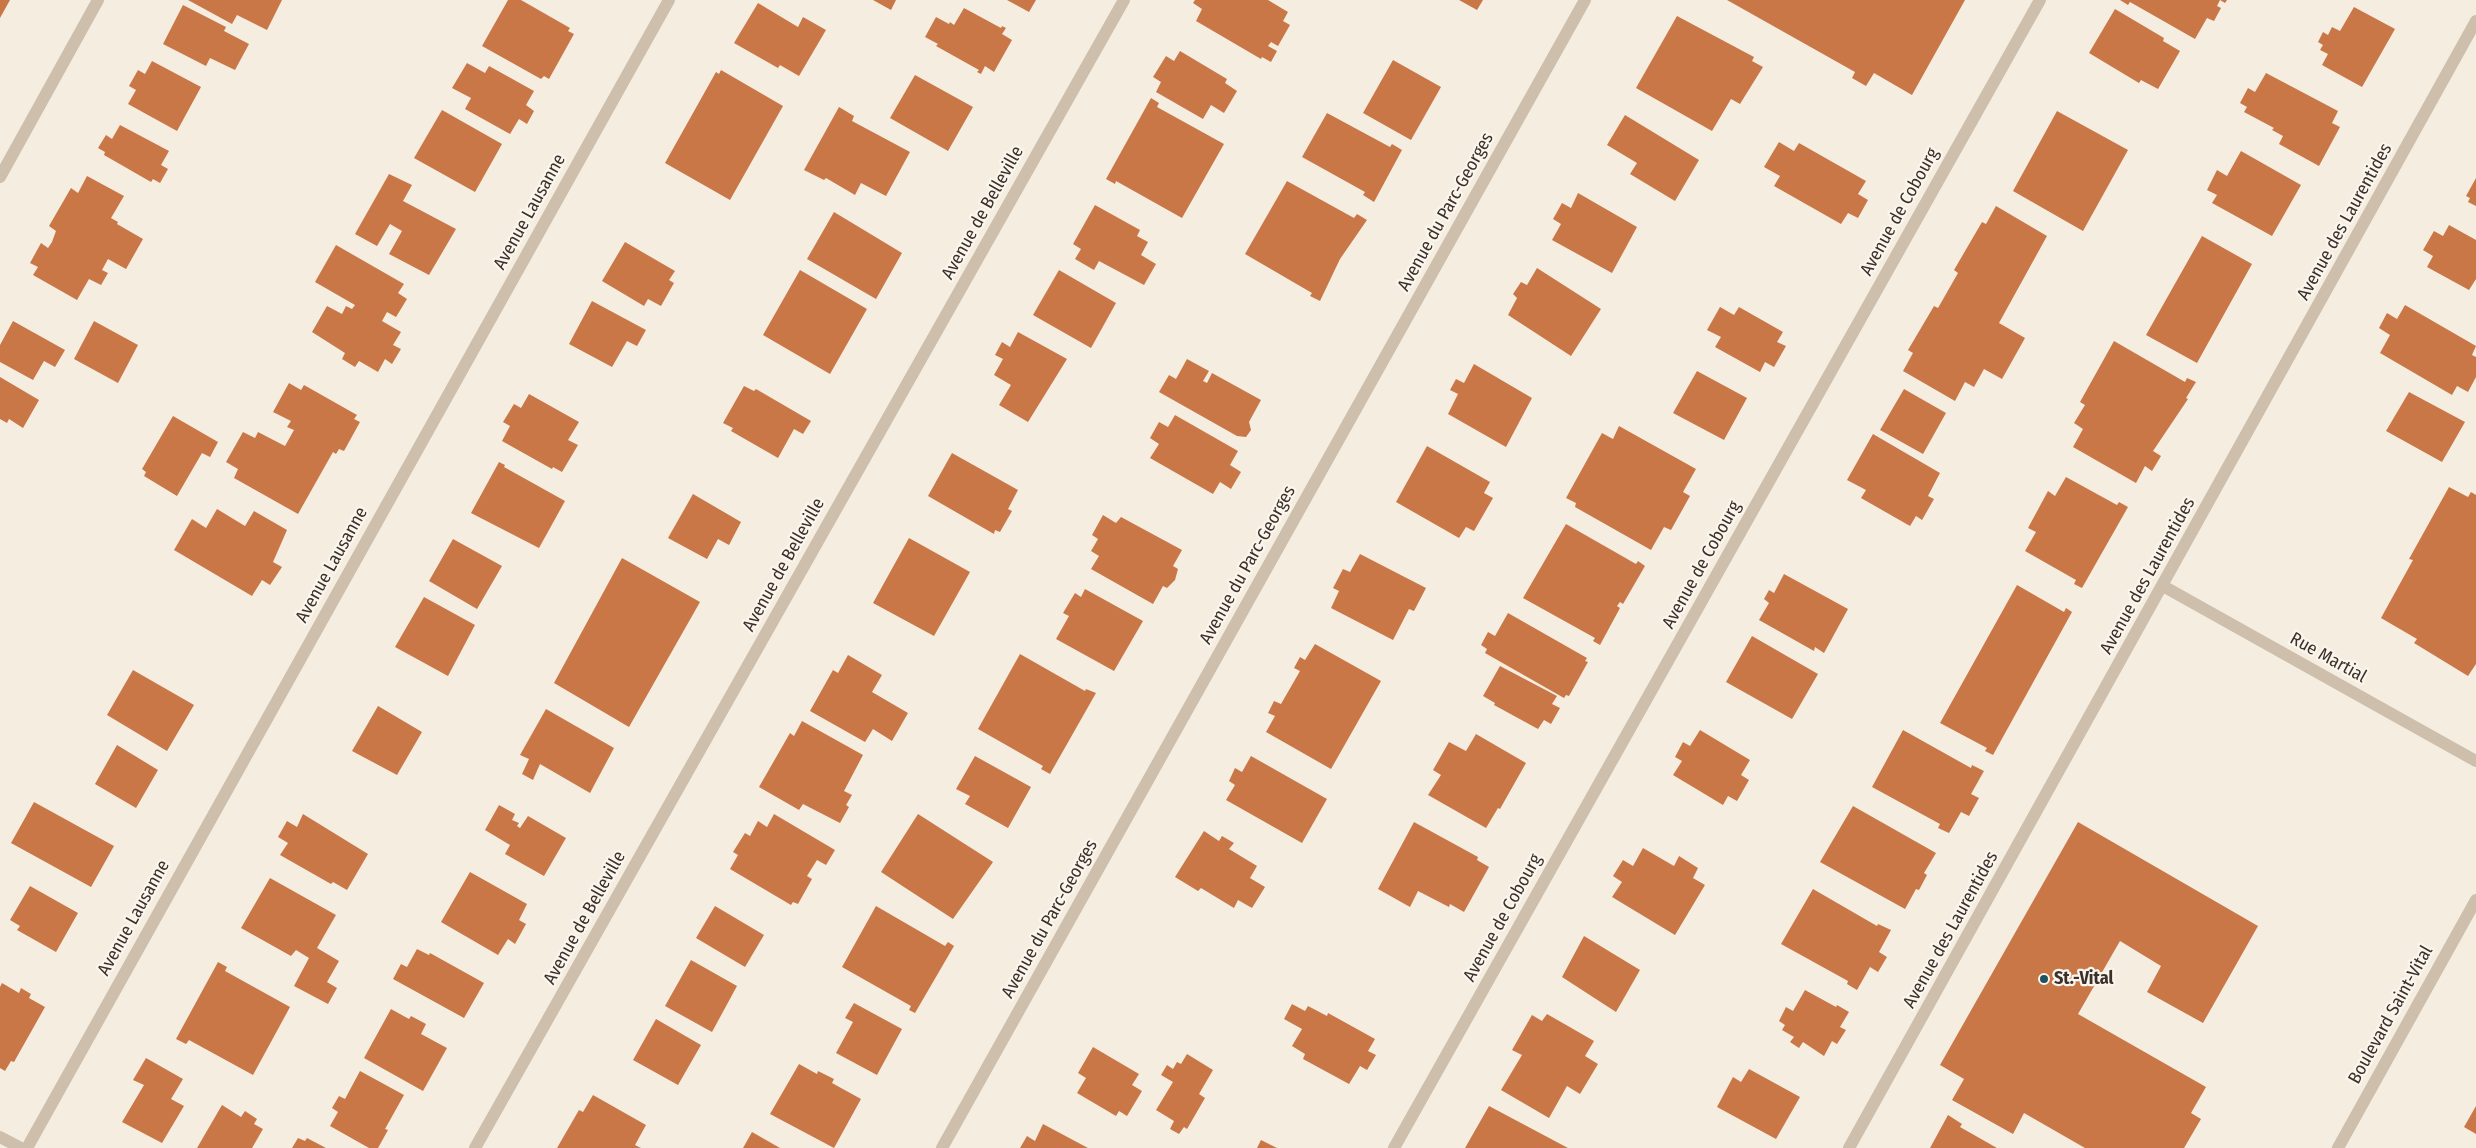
<!DOCTYPE html>
<style>
body{margin:0}
canvas{display:block;background:#f4ede0}
</style>
<canvas width="2476" height="1148"></canvas>
<script>
const g = document.querySelector('canvas').getContext('2d');
g.lineJoin = 'round';
function fill(path, color) {
  g.fillStyle = color;
  g.fill(path, 'evenodd');
}
function strokePath(path, color, width, dash) {
  g.strokeStyle = color;
  g.lineWidth = width;
  g.lineCap = dash ? 'butt' : 'round';
  g.setLineDash(dash || []);
  g.stroke(path);
}
function drawText(font, color, halo, rows, align = 'center') {
  g.font = font + ' "Fira Sans Condensed",sans-serif';
  g.lineWidth = 4.5;
  g.setLineDash([]);
  g.textBaseline = 'middle';
  g.strokeStyle = halo;
  g.fillStyle = color;
  for (const [text, x, y, turn = 0] of rows) {
    g.save();
    g.translate(x, y);
    g.rotate((+turn || 0) * Math.PI / 180);
    g.textAlign = isNaN(turn) ? turn : align;
    if (halo) g.strokeText(text, 0, 0);
    g.fillText(text, 0, 0);
    g.restore();
  }
}
fill(new Path2D(`
 M 0,0 L 10,0 L 0,18 Z
 M 188,0 L 282,0 L 267,30 L 237,15 L 232,24 Z
 M 508,0 L 521,0 L 570,28 L 568,31 L 574,34 L 549,79 L 544,76 L 541,79 L 482,46 Z
 M 873,0 L 896,0 L 891,10 Z
 M 1007,0 L 1036,0 L 1029,12 Z
 M 1195,0 L 1268,0 L 1288,12 L 1283,21 L 1290,25 L 1278,46 L 1271,42 L 1268,46 L 1277,51 L 1271,62 L 1262,57 L 1261,59 L 1196,21 L 1202,9 L 1193,3 Z
 M 1459,0 L 1483,0 L 1477,10 Z
 M 1727,0 L 1965,0 L 1912,95 L 1874,73 L 1866,86 L 1852,78 L 1855,72 Z
 M 2120,0 L 2227,0 L 2225,3 L 2220,0 L 2217,6 L 2221,8 L 2214,21 L 2207,18 L 2195,39 L 2130,2 L 2128,5 Z
 M 758,3 L 798,27 L 803,17 L 826,30 L 799,76 L 780,65 L 778,68 L 734,43 Z
 M 183,5 L 226,27 L 224,31 L 249,44 L 235,70 L 210,58 L 206,66 L 163,44 Z
 M 2354,7 L 2395,29 L 2362,87 L 2322,65 L 2328,54 L 2320,50 L 2323,45 L 2318,42 L 2323,32 L 2328,35 L 2332,27 L 2340,31 Z
 M 964,8 L 1001,28 L 1002,26 L 1006,28 L 1002,34 L 1012,40 L 994,72 L 985,66 L 981,74 L 977,72 L 979,70 L 936,46 L 938,44 L 925,37 L 936,17 L 949,24 L 950,22 L 954,25 Z
 M 2115,9 L 2164,38 L 2163,41 L 2180,51 L 2158,89 L 2141,80 L 2139,83 L 2089,53 Z
 M 1677,16 L 1754,57 L 1752,61 L 1763,67 L 1740,104 L 1731,99 L 1712,131 L 1636,88 Z
 M 1180,51 L 1227,79 L 1225,83 L 1237,91 L 1224,113 L 1211,105 L 1203,119 L 1156,92 L 1161,82 L 1153,77 L 1166,56 L 1174,61 Z
 M 1393,60 L 1441,87 L 1411,140 L 1363,113 Z
 M 152,61 L 201,87 L 177,131 L 128,104 L 136,90 L 129,86 L 138,70 L 145,74 Z
 M 467,63 L 485,73 L 489,66 L 534,91 L 526,105 L 534,111 L 527,124 L 519,119 L 510,134 L 465,109 L 471,98 L 452,88 Z
 M 721,70 L 783,106 L 730,200 L 665,163 L 716,72 L 719,74 Z
 M 2266,73 L 2338,111 L 2332,123 L 2340,127 L 2319,166 L 2279,144 L 2283,136 L 2272,130 L 2274,128 L 2244,112 L 2247,107 L 2240,103 L 2248,88 L 2255,92 Z
 M 915,75 L 973,107 L 948,151 L 890,118 Z
 M 1151,98 L 1159,103 L 1157,107 L 1224,144 L 1182,218 L 1116,181 L 1115,184 L 1106,179 Z
 M 839,107 L 854,116 L 852,121 L 910,152 L 886,196 L 861,183 L 855,195 L 826,178 L 824,180 L 804,170 Z
 M 442,110 L 502,144 L 475,192 L 414,158 Z
 M 2057,111 L 2128,150 L 2083,231 L 2013,191 Z
 M 1327,113 L 1390,147 L 1392,144 L 1402,150 L 1374,202 L 1363,195 L 1365,192 L 1302,157 Z
 M 1625,115 L 1699,160 L 1675,201 L 1630,174 L 1637,163 L 1607,145 Z
 M 120,125 L 169,151 L 161,165 L 168,169 L 160,183 L 153,179 L 151,182 L 104,155 L 105,152 L 98,148 L 106,135 L 112,139 Z
 M 1779,142 L 1794,151 L 1799,143 L 1866,181 L 1858,194 L 1868,200 L 1858,218 L 1848,213 L 1841,224 L 1774,186 L 1780,176 L 1764,167 Z
 M 2241,151 L 2301,185 L 2272,236 L 2212,203 L 2217,195 L 2207,190 L 2217,170 L 2227,176 Z
 M 389,174 L 412,185 L 403,201 L 456,229 L 429,275 L 389,254 L 402,231 L 390,224 L 377,246 L 355,234 Z
 M 87,176 L 124,196 L 111,218 L 118,222 L 117,224 L 143,239 L 126,269 L 108,259 L 102,270 L 108,273 L 101,285 L 89,279 L 77,300 L 33,275 L 38,267 L 30,263 L 41,243 L 48,248 L 52,242 L 56,231 L 49,226 L 71,188 L 78,193 Z
 M 2476,178 L 2476,206 L 2468,202 L 2470,198 L 2466,196 Z
 M 1287,181 L 1354,218 L 1357,214 L 1367,220 L 1340,259 L 1320,301 L 1310,296 L 1312,293 L 1245,254 Z
 M 1578,193 L 1637,227 L 1612,273 L 1552,240 L 1561,224 L 1553,219 L 1562,203 L 1571,208 Z
 M 1095,205 L 1140,230 L 1137,236 L 1148,242 L 1141,255 L 1156,264 L 1144,285 L 1099,261 L 1094,270 L 1075,259 L 1081,249 L 1073,244 Z
 M 1996,206 L 2047,236 L 1999,323 L 2025,338 L 2002,379 L 1984,369 L 1974,387 L 1965,382 L 1955,401 L 1903,371 L 1913,353 L 1908,350 L 1934,306 L 1938,308 L 1958,273 L 1954,270 L 1982,222 L 1986,224 Z
 M 834,212 L 902,253 L 876,299 L 807,259 Z
 M 2449,225 L 2476,240 L 2476,279 L 2469,290 L 2427,267 L 2433,256 L 2423,250 L 2434,231 L 2443,236 Z
 M 2202,236 L 2252,264 L 2197,363 L 2146,335 Z
 M 625,242 L 675,271 L 669,280 L 674,283 L 661,306 L 648,299 L 644,306 L 602,281 Z
 M 336,245 L 404,284 L 398,293 L 407,299 L 396,317 L 387,312 L 382,321 L 401,332 L 393,345 L 401,349 L 392,364 L 385,359 L 378,372 L 359,361 L 355,367 L 342,359 L 345,353 L 312,332 L 327,306 L 342,314 L 346,306 L 352,309 L 355,305 L 315,282 Z
 M 1537,268 L 1601,309 L 1571,356 L 1508,315 L 1517,298 L 1513,294 L 1521,282 L 1527,285 Z
 M 800,270 L 867,309 L 830,374 L 763,335 Z
 M 1059,270 L 1116,303 L 1091,348 L 1033,315 Z
 M 592,301 L 646,330 L 637,346 L 627,341 L 612,367 L 569,344 Z
 M 2405,305 L 2476,346 L 2472,355 L 2476,357 L 2476,377 L 2468,392 L 2457,386 L 2452,395 L 2380,353 L 2390,335 L 2379,328 L 2387,313 L 2397,319 Z
 M 1720,307 L 1734,315 L 1739,307 L 1783,332 L 1777,342 L 1786,346 L 1774,367 L 1765,362 L 1760,372 L 1715,347 L 1721,337 L 1707,330 Z
 M 13,321 L 65,350 L 55,367 L 44,361 L 33,380 L 0,362 L 0,345 Z
 M 94,321 L 138,345 L 118,383 L 74,359 Z
 M 1018,332 L 1067,359 L 1028,422 L 999,405 L 1011,385 L 994,375 L 1003,359 L 995,355 L 1002,342 L 1010,347 Z
 M 2114,341 L 2185,382 L 2187,378 L 2196,382 L 2186,398 L 2188,399 L 2153,451 L 2161,456 L 2152,471 L 2145,466 L 2136,483 L 2073,447 L 2083,429 L 2074,423 L 2085,405 L 2080,402 Z
 M 1187,359 L 1209,371 L 1203,381 L 1207,383 L 1212,373 L 1261,400 L 1249,422 L 1251,430 L 1246,437 L 1237,436 L 1159,392 L 1169,375 L 1176,379 Z
 M 1474,364 L 1532,398 L 1506,447 L 1448,414 L 1458,394 L 1450,390 L 1456,379 L 1464,383 Z
 M 1697,371 L 1747,398 L 1724,440 L 1673,413 Z
 M 0,377 L 39,400 L 23,428 L 9,419 L 7,423 L 0,419 Z
 M 289,383 L 301,390 L 304,385 L 357,415 L 354,419 L 360,422 L 344,451 L 339,449 L 336,454 L 333,452 L 298,514 L 234,478 L 238,469 L 226,462 L 243,432 L 255,438 L 258,432 L 285,446 L 294,430 L 287,427 L 291,421 L 273,412 Z
 M 744,386 L 754,391 L 756,389 L 811,421 L 803,434 L 794,429 L 778,458 L 731,431 L 733,428 L 723,423 Z
 M 1904,389 L 1946,413 L 1923,454 L 1880,430 Z
 M 2409,392 L 2465,422 L 2442,462 L 2386,431 Z
 M 529,394 L 579,422 L 568,440 L 578,445 L 562,472 L 553,467 L 552,469 L 502,441 L 510,426 L 503,422 L 514,404 L 521,408 Z
 M 1175,415 L 1238,451 L 1230,465 L 1241,472 L 1231,489 L 1220,482 L 1213,494 L 1150,458 L 1159,444 L 1150,438 L 1159,422 L 1168,427 Z
 M 173,416 L 218,442 L 210,457 L 202,453 L 177,496 L 144,476 L 146,472 L 142,469 Z
 M 1619,426 L 1696,469 L 1683,492 L 1690,496 L 1671,530 L 1664,527 L 1651,550 L 1575,507 L 1576,503 L 1566,498 L 1602,433 L 1613,439 Z
 M 1873,434 L 1940,473 L 1928,496 L 1934,499 L 1922,520 L 1916,516 L 1910,526 L 1861,498 L 1866,490 L 1847,480 Z
 M 1427,446 L 1490,482 L 1484,493 L 1493,498 L 1474,531 L 1466,527 L 1459,538 L 1396,502 Z
 M 952,453 L 1018,490 L 1008,509 L 1012,511 L 1000,532 L 995,530 L 994,534 L 928,496 Z
 M 499,462 L 505,465 L 504,467 L 565,501 L 539,548 L 471,513 Z
 M 2066,477 L 2117,505 L 2119,502 L 2128,507 L 2082,588 L 2074,584 L 2076,580 L 2025,551 L 2036,532 L 2028,528 L 2048,491 L 2055,496 Z
 M 2449,487 L 2468,497 L 2471,492 L 2476,495 L 2476,664 L 2468,676 L 2414,643 L 2417,639 L 2381,618 L 2413,560 L 2409,559 Z
 M 693,494 L 741,522 L 729,545 L 718,539 L 707,559 L 668,538 Z
 M 217,509 L 245,526 L 254,511 L 287,530 L 273,562 L 282,567 L 270,585 L 262,580 L 252,596 L 174,550 L 192,519 L 206,528 Z
 M 1103,515 L 1116,523 L 1121,517 L 1182,550 L 1173,566 L 1178,569 L 1175,580 L 1167,588 L 1163,586 L 1153,604 L 1091,569 L 1099,556 L 1091,551 L 1098,539 L 1092,535 Z
 M 1566,524 L 1636,564 L 1638,561 L 1645,566 L 1623,604 L 1620,602 L 1617,606 L 1620,608 L 1600,645 L 1593,641 L 1595,638 L 1523,598 Z
 M 909,538 L 970,572 L 934,636 L 873,603 Z
 M 453,539 L 502,566 L 477,609 L 429,581 Z
 M 1360,554 L 1426,588 L 1414,611 L 1409,609 L 1393,640 L 1331,608 L 1339,591 L 1333,588 L 1343,569 L 1350,572 Z
 M 622,558 L 700,602 L 629,727 L 554,683 Z
 M 1784,574 L 1848,609 L 1824,653 L 1815,647 L 1814,651 L 1759,620 L 1769,603 L 1764,599 L 1769,590 L 1774,593 Z
 M 2017,585 L 2064,612 L 2066,608 L 2072,612 L 1993,755 L 1985,751 L 1987,748 L 1940,723 Z
 M 1085,589 L 1143,621 L 1114,671 L 1056,639 L 1069,616 L 1063,613 L 1075,593 L 1081,597 Z
 M 424,597 L 475,625 L 448,676 L 395,647 Z
 M 1508,613 L 1587,658 L 1585,661 L 1588,662 L 1569,696 L 1566,695 L 1564,698 L 1485,653 L 1487,649 L 1481,645 L 1488,632 L 1495,636 Z
 M 1752,636 L 1818,674 L 1792,719 L 1726,682 Z
 M 1315,644 L 1381,681 L 1331,769 L 1266,732 L 1275,716 L 1268,713 L 1274,701 L 1281,704 L 1300,671 L 1294,668 L 1300,657 L 1305,660 Z
 M 1020,654 L 1085,691 L 1086,689 L 1096,693 L 1050,774 L 1041,769 L 1043,766 L 978,729 Z
 M 848,655 L 882,675 L 872,692 L 908,713 L 892,741 L 873,729 L 865,742 L 810,711 L 833,670 L 838,673 Z
 M 1500,666 L 1557,696 L 1552,704 L 1560,708 L 1551,724 L 1544,720 L 1538,729 L 1494,705 L 1495,703 L 1483,696 Z
 M 133,670 L 194,705 L 167,751 L 107,715 Z
 M 378,706 L 422,732 L 397,775 L 352,751 Z
 M 546,709 L 614,748 L 590,793 L 540,764 L 533,780 L 522,774 L 529,759 L 520,755 Z
 M 802,721 L 863,755 L 844,791 L 852,795 L 846,805 L 849,807 L 840,823 L 803,804 L 799,810 L 759,787 L 790,733 L 794,736 Z
 M 1700,730 L 1750,760 L 1741,775 L 1749,780 L 1737,801 L 1728,796 L 1723,805 L 1673,775 L 1682,761 L 1675,757 L 1683,742 L 1690,746 Z
 M 1903,730 L 1971,768 L 1972,765 L 1984,771 L 1971,794 L 1979,798 L 1969,816 L 1961,812 L 1949,833 L 1938,828 L 1940,824 L 1872,787 Z
 M 1476,734 L 1526,763 L 1500,809 L 1498,808 L 1486,828 L 1428,795 L 1441,775 L 1433,770 L 1449,742 L 1466,751 Z
 M 117,745 L 158,770 L 136,808 L 95,784 Z
 M 975,756 L 1031,787 L 1008,828 L 965,804 L 970,796 L 956,789 Z
 M 1251,756 L 1327,799 L 1302,843 L 1226,800 L 1235,785 L 1229,781 L 1235,768 L 1242,772 Z
 M 34,802 L 114,846 L 91,887 L 11,843 Z
 M 499,805 L 515,814 L 512,820 L 519,823 L 517,826 L 520,828 L 528,816 L 566,838 L 544,876 L 505,854 L 510,845 L 485,830 Z
 M 1853,806 L 1936,853 L 1924,873 L 1927,875 L 1919,890 L 1916,889 L 1905,909 L 1820,862 Z
 M 303,814 L 368,854 L 347,890 L 333,882 L 331,884 L 280,855 L 288,843 L 278,837 L 287,821 L 297,827 Z
 M 774,814 L 835,850 L 826,865 L 817,860 L 807,876 L 812,879 L 798,904 L 793,902 L 791,905 L 730,869 L 738,855 L 733,852 L 745,833 L 750,836 L 758,821 L 767,827 Z
 M 918,814 L 993,862 L 953,919 L 881,872 Z
 M 1414,822 L 1478,857 L 1477,860 L 1489,867 L 1464,912 L 1450,904 L 1449,907 L 1418,891 L 1410,907 L 1378,889 Z
 M 2078,822 L 2258,926 L 2203,1023 L 2147,992 L 2161,966 L 2120,941 L 2078,1014 L 2206,1087 L 2191,1113 L 2201,1119 L 2184,1148 L 2085,1148 L 2024,1113 L 2013,1134 L 1952,1100 L 1964,1079 L 1940,1065 Z
 M 1204,831 L 1219,841 L 1222,836 L 1234,843 L 1229,849 L 1257,866 L 1250,878 L 1265,887 L 1252,908 L 1238,900 L 1234,908 L 1201,888 L 1198,891 L 1175,877 Z
 M 1643,848 L 1674,866 L 1679,856 L 1698,868 L 1693,878 L 1705,885 L 1675,935 L 1612,897 L 1622,882 L 1613,876 L 1623,860 L 1633,866 Z
 M 470,872 L 527,904 L 519,920 L 526,924 L 515,944 L 508,939 L 498,955 L 441,922 Z
 M 270,878 L 336,915 L 317,948 L 339,961 L 327,982 L 337,988 L 328,1004 L 294,986 L 309,958 L 296,950 L 291,956 L 241,928 Z
 M 30,886 L 78,913 L 56,952 L 17,930 L 20,926 L 10,920 Z
 M 1813,889 L 1877,926 L 1878,924 L 1891,930 L 1879,952 L 1887,957 L 1878,972 L 1870,967 L 1857,990 L 1847,984 L 1848,981 L 1781,944 Z
 M 715,906 L 764,935 L 745,967 L 696,938 Z
 M 876,906 L 945,946 L 948,942 L 954,946 L 915,1013 L 909,1010 L 911,1006 L 842,967 Z
 M 1584,936 L 1640,970 L 1616,1012 L 1562,977 Z
 M 417,949 L 429,955 L 430,953 L 484,983 L 464,1018 L 393,979 L 401,964 L 407,967 Z
 M 691,960 L 737,986 L 712,1032 L 665,1006 Z
 M 218,962 L 227,967 L 225,971 L 290,1007 L 253,1075 L 189,1040 L 186,1044 L 176,1039 Z
 M 2,983 L 19,993 L 21,988 L 31,994 L 29,998 L 45,1007 L 14,1062 L 11,1061 L 5,1071 L 0,1068 L 0,987 Z
 M 1805,990 L 1836,1007 L 1837,1005 L 1849,1012 L 1840,1027 L 1846,1030 L 1837,1044 L 1832,1041 L 1824,1056 L 1803,1042 L 1799,1048 L 1790,1042 L 1794,1037 L 1782,1030 L 1785,1025 L 1779,1021 L 1786,1007 L 1793,1011 Z
 M 854,1003 L 902,1029 L 877,1075 L 836,1053 L 853,1022 L 845,1018 Z
 M 1292,1004 L 1305,1011 L 1308,1006 L 1327,1016 L 1328,1013 L 1375,1039 L 1368,1051 L 1376,1055 L 1367,1070 L 1360,1066 L 1349,1084 L 1303,1059 L 1305,1054 L 1292,1046 L 1302,1029 L 1284,1019 Z
 M 391,1009 L 409,1019 L 411,1016 L 426,1024 L 421,1034 L 447,1048 L 423,1091 L 364,1058 Z
 M 1547,1014 L 1594,1041 L 1585,1056 L 1598,1064 L 1580,1094 L 1567,1086 L 1549,1118 L 1501,1090 L 1522,1055 L 1512,1050 L 1532,1015 L 1542,1021 Z
 M 656,1019 L 701,1045 L 678,1085 L 633,1060 Z
 M 1093,1047 L 1139,1074 L 1132,1085 L 1142,1091 L 1127,1116 L 1119,1111 L 1116,1116 L 1077,1093 L 1086,1078 L 1078,1073 Z
 M 1187,1054 L 1213,1070 L 1199,1094 L 1205,1098 L 1187,1129 L 1184,1127 L 1179,1134 L 1170,1129 L 1174,1121 L 1156,1110 L 1173,1082 L 1161,1075 L 1167,1065 L 1173,1069 L 1177,1062 L 1181,1064 Z
 M 146,1058 L 183,1079 L 171,1099 L 184,1106 L 162,1143 L 122,1122 L 144,1085 L 133,1080 Z
 M 799,1064 L 817,1074 L 818,1071 L 834,1079 L 832,1083 L 861,1099 L 834,1148 L 770,1114 Z
 M 1749,1069 L 1800,1097 L 1776,1139 L 1717,1107 L 1733,1077 L 1741,1082 Z
 M 360,1071 L 404,1095 L 385,1129 L 388,1130 L 378,1148 L 369,1148 L 330,1126 L 338,1112 L 332,1108 L 339,1096 L 345,1099 Z
 M 593,1095 L 646,1125 L 635,1145 L 641,1148 L 557,1148 L 579,1110 L 583,1112 Z
 M 222,1105 L 241,1117 L 245,1111 L 257,1119 L 254,1124 L 263,1129 L 252,1148 L 197,1148 Z
 M 1489,1106 L 1568,1148 L 1465,1148 Z
 M 2476,1106 L 2476,1134 L 2464,1127 Z
 M 1948,1115 L 1962,1124 L 1960,1127 L 1997,1148 L 1930,1148 Z
 M 1043,1124 L 1088,1148 L 1020,1148 L 1027,1136 L 1035,1141 Z
 M 752,1132 L 780,1148 L 743,1148 Z
 M 298,1138 L 305,1141 L 307,1138 L 326,1148 L 292,1148 Z
 M 1261,1140 L 1277,1148 L 1257,1148 Z`), '#ca7748');
strokePath(new Path2D(`
 M 0,177 L 98,0
 M 2163,586 L 2476,761
 M 0,1137 L 21,1148
 M 27,1148 L 669,0
 M 475,1148 L 1124,0
 M 942,1148 L 1585,0
 M 1394,1148 L 2040,0
 M 1849,1148 L 2476,21
 M 2338,1148 L 2476,900`), '#cdbfab', 12);
for (const [x, y, r, color] of [
 [2044,979,5,"#1e525e"]
]) {
  const dot = new Path2D();
  dot.arc(x, y, r, 0, 2 * Math.PI);
  g.fillStyle = color;
  g.fill(dot);
  strokePath(dot, '#fbf6ed', 2);
}
drawText('18px', '#3b312a', '#fbf6ed', [
 ["Avenue Lausanne",530,212,-61],
 ["Avenue du Parc-Georges",1446,212,-61],
 ["Avenue de Cobourg",1900,212,-61],
 ["Avenue de Belleville",983,213,-61],
 ["Avenue des Laurentides",2345,222,-61],
 ["Avenue Lausanne",332,565,-61],
 ["Avenue de Belleville",784,565,-61],
 ["Avenue du Parc-Georges",1248,565,-61],
 ["Avenue de Cobourg",1702,565,-61],
 ["Avenue des Laurentides",2148,576,-61],
 ["Rue Martial",2328,658,29],
 ["Avenue Lausanne",134,918,-61],
 ["Avenue de Belleville",585,918,-61],
 ["Avenue de Cobourg",1503,918,-61],
 ["Avenue du Parc-Georges",1050,919,-61],
 ["Avenue des Laurentides",1951,930,-61],
 ["Boulevard Saint-Vital",2391,1015,-61]
]);
drawText('bold 18px', '#3b312a', '#fbf6ed', [
 ["St.-Vital",2054,979]
], 'left');
</script>
